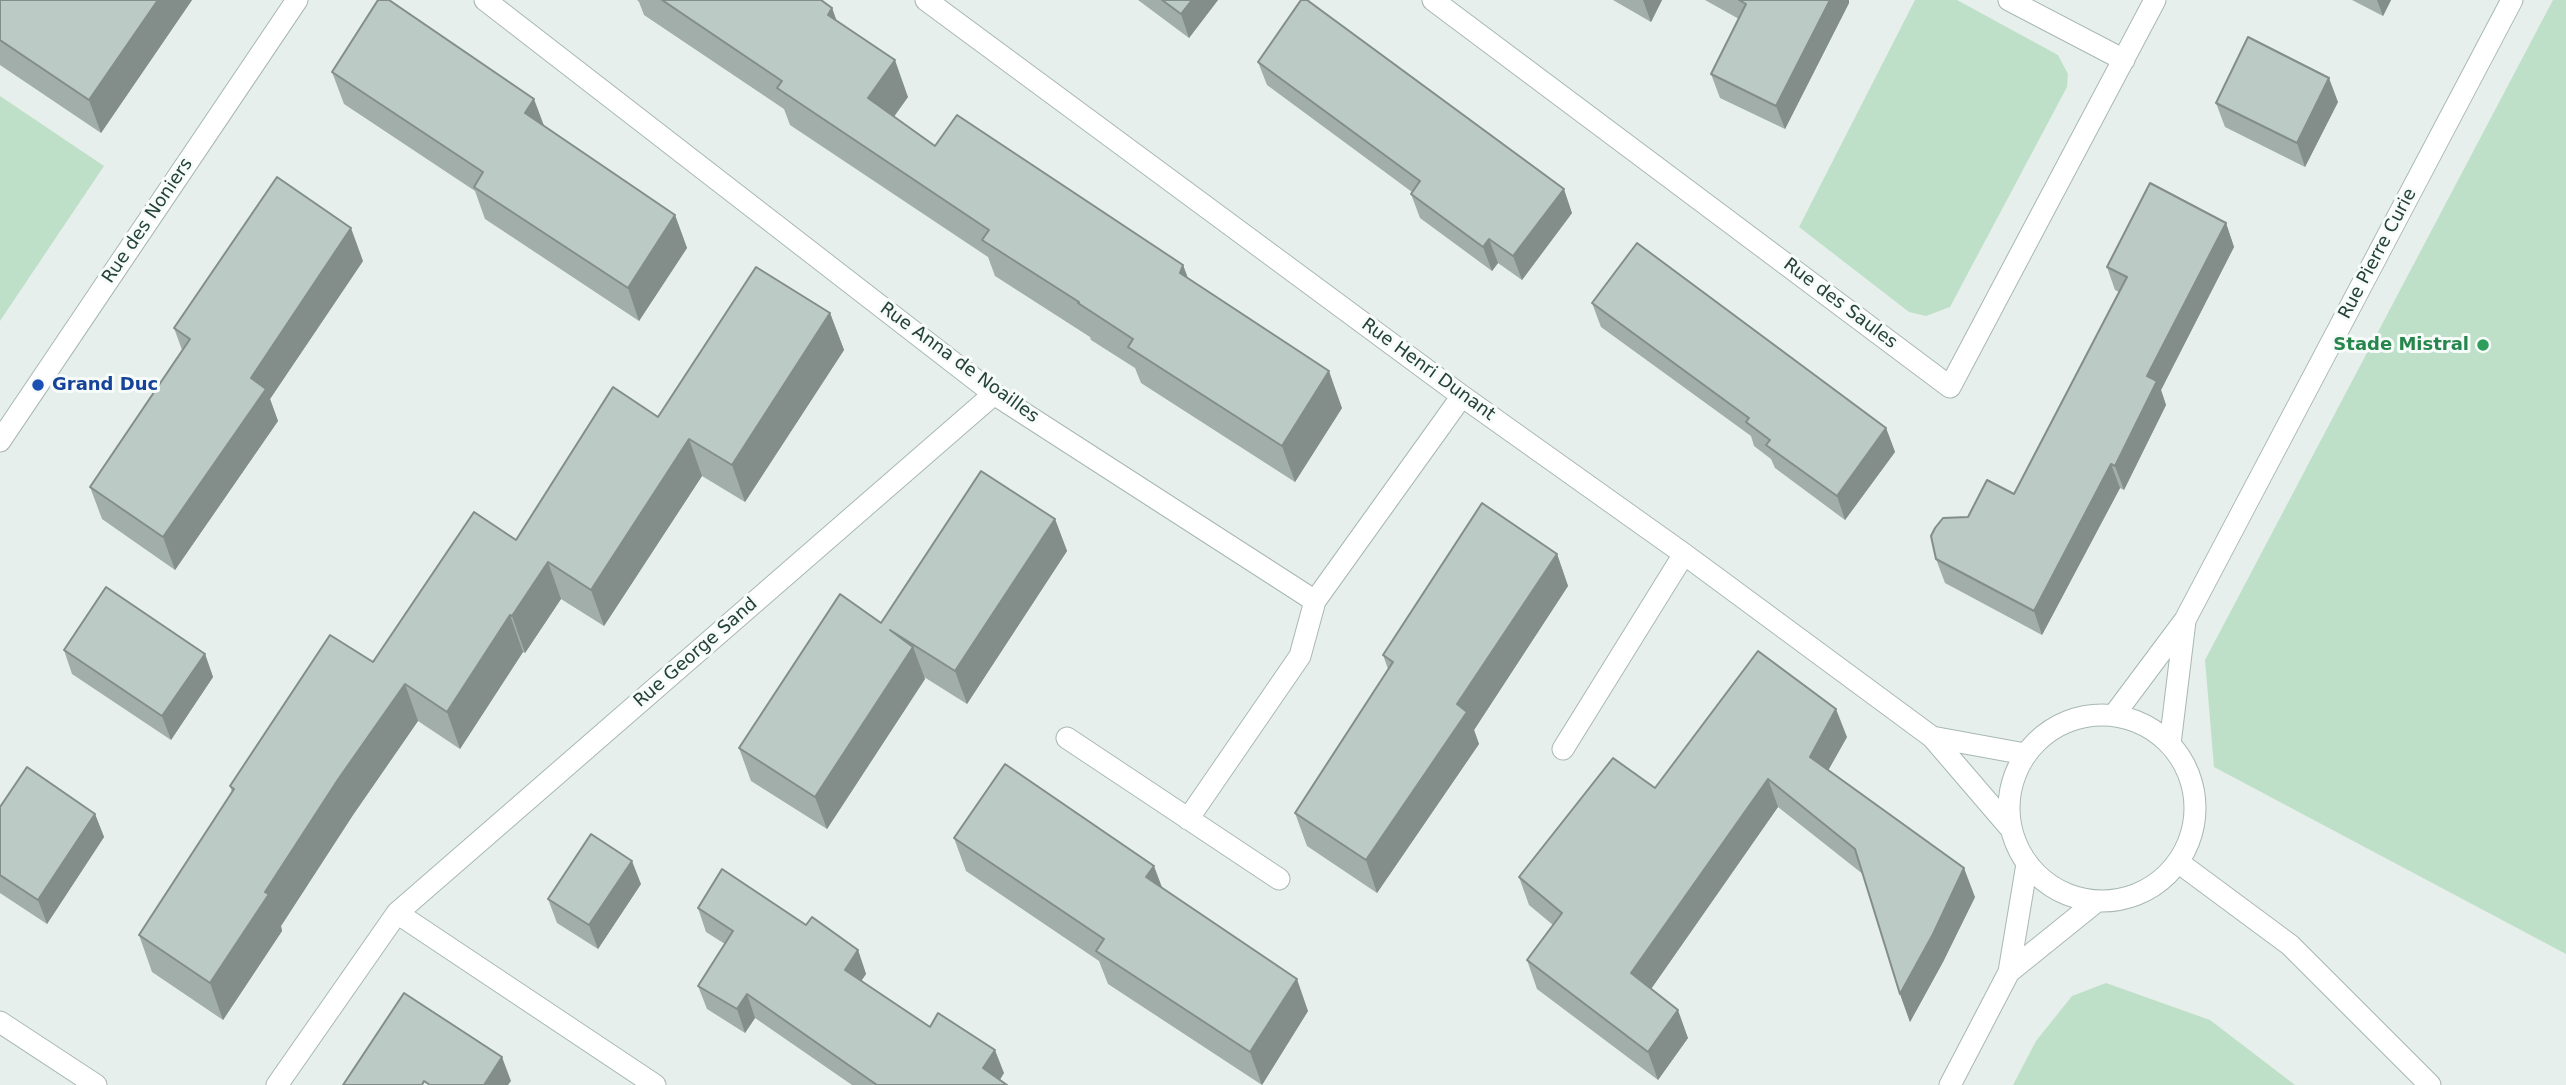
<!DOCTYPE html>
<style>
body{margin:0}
canvas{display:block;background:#e6efeb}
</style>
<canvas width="2566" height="1085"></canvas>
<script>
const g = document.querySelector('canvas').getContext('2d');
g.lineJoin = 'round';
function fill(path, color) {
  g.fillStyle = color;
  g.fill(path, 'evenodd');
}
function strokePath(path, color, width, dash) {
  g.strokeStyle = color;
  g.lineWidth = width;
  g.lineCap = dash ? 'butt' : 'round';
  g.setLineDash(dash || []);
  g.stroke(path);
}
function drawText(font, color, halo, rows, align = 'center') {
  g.font = font + ' "DejaVu Sans",sans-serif';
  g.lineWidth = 6;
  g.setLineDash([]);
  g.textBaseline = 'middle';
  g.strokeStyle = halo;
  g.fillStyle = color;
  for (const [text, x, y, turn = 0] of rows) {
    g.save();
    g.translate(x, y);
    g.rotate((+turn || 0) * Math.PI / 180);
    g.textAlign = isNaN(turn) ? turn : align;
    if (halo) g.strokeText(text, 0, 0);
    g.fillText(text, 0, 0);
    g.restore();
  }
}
fill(new Path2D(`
 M 1915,0 L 1957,0 L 2058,55 L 2068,74 L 2067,87 L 1950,307 L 1926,316 L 1909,312 L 1799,227 Z
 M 2553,0 L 2566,0 L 2566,954 L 2214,767 L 2205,660 Z
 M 0,96 L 104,166 L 0,321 Z
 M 2106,983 L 2210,1020 L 2295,1085 L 2013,1085 L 2036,1041 L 2072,996 Z`), '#bfe0c8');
const minor = new Path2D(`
 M 485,0 L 994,394 L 1315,601 L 1462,396
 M 926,0 L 1462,396 L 1684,554 L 1932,737 L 2011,829
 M 1433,0 L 1950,387 L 2155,0
 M 2009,0 L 2124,60
 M 0,441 L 297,0
 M 2114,715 L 2185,620 L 2512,0
 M2009 808a93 93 0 1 1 186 0a93 93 0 1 1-186 0Z
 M 1932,737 L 2025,754
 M 1067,738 L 1279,879
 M 2170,744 L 2185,621
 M 1563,749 L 1684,554
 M 1188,819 L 1300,656 L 1315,601
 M 2178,862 L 2290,945 L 2430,1085
 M 397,913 L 655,1085
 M 2009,972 L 2097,901
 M 0,1022 L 96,1085
 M 277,1085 L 397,913 L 994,394
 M 1950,1085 L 2009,972 L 2027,864`);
strokePath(minor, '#a8b8b2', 23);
strokePath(minor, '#fff', 21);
fill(new Path2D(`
 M 0,0 L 192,0 L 101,133 L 0,65 Z
 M 637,0 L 821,0 L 832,8 L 837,22 L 908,97 L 894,117 L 935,146 L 1183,265 L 1188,278 L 1342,408 L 1295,482 L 1141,383 L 1135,368 L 1091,340 L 1090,337 L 995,276 L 988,257 L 790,125 L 784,109 L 644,15 L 639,2 Z
 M 1138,0 L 1218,0 L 1189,38 Z
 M 1613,0 L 1662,0 L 1651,22 Z
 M 1705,0 L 1849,0 L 1849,3 L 1785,129 L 1720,98 L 1711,74 L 1739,19 Z
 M 2352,0 L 2391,0 L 2383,16 Z
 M 1258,62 L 1572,213 L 1522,280 L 1498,263 L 1492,271 L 1420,218 L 1411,194 L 1412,192 L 1267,85 Z
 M 332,72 L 544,127 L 675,215 L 687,248 L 639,321 L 485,219 L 475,191 L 344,104 Z
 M 2338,102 L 2305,167 L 2225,127 L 2216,103 Z
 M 2226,223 L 2234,247 L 2161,390 L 2166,405 L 2124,490 L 2120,488 L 2042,635 L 1945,583 L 1936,559 L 1968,517 L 2014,494 L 2119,292 L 2115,290 L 2107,267 Z
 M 363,261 L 270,399 L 278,421 L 175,570 L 102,519 L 90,487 L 182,350 L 174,328 Z
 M 1592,303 L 1886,428 L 1895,452 L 1845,520 L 1775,468 L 1771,459 L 1754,446 L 1751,436 L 1601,327 Z
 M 830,313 L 844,350 L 745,502 L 702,476 L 604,626 L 561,599 L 525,653 L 523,652 L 460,749 L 418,721 L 353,815 L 281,926 L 282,931 L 223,1020 L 152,972 L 139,935 L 232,792 L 230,786 L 516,540 L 658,417 Z
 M 1055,519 L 1067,551 L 967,704 L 924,677 L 925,679 L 827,829 L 751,781 L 739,748 L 881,623 Z
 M 1557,554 L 1568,586 L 1474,730 L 1479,744 L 1377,893 L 1307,846 L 1295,813 L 1388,669 L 1383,655 Z
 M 64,650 L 205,654 L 213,677 L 171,740 L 72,674 Z
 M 1847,737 L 1828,770 L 1975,897 L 1943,962 L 1910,1022 L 1900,994 L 1864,875 L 1778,807 L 1651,989 L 1688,1038 L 1658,1080 L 1537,989 L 1527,960 L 1553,925 L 1529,905 L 1519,877 Z
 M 0,807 L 95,814 L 104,837 L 47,924 L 0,893 Z
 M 954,838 L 1163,889 L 1308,1011 L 1262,1085 L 1108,984 L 1099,961 L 966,871 Z
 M 641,884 L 598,949 L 557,923 L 548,899 Z
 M 698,908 L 806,925 L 858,950 L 866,974 L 861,981 L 930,1027 L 1004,1073 L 1000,1080 L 1007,1085 L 852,1085 L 755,1018 L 745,1033 L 707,1009 L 698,986 L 725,944 L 706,932 Z`), '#a1aea9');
fill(new Path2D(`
 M 158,0 L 192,0 L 101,133 L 89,100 Z
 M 1192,0 L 1218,0 L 1189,38 L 1181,14 Z
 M 1643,0 L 1662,0 L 1651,22 Z
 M 1830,0 L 1849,0 L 1849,3 L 1785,129 L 1776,106 Z
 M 2377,0 L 2391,0 L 2383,16 Z
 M 832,8 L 845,44 L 828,15 Z
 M 895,60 L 908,97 L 881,134 L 868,98 Z
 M 2329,78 L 2338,102 L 2305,167 L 2297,143 Z
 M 534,99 L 546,131 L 525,113 Z
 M 1564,189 L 1572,213 L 1522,280 L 1513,256 Z
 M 675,215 L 687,248 L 639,321 L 628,288 Z
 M 2226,223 L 2234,247 L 2161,390 L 2166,405 L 2124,490 L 2115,466 L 2147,376 Z
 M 351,228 L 363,261 L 270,399 L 278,421 L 175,570 L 163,537 L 251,378 Z
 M 1489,239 L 1498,263 L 1492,271 L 1483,247 Z
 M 1183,265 L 1196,301 L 1180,273 Z
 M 830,313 L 844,350 L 745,502 L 732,465 Z
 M 1329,371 L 1342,408 L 1295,482 L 1282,446 Z
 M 1886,428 L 1895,452 L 1845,520 L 1837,496 Z
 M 689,439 L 702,476 L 604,626 L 591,590 Z
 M 2111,464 L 2120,488 L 2042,635 L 2034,611 Z
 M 1055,519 L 1067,551 L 967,704 L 955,671 Z
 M 1557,554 L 1568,586 L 1474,730 L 1479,744 L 1377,893 L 1366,860 L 1457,704 Z
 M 548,562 L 561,599 L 525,653 L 512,616 Z
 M 510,615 L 523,652 L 460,749 L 447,712 Z
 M 913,647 L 925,679 L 827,829 L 815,797 Z
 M 205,654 L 213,677 L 171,740 L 162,716 Z
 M 405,684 L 418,721 L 353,815 L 281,926 L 282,931 L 223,1020 L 210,983 L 265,892 L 339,778 Z
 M 1836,709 L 1847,737 L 1820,785 L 1810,757 Z
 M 1768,779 L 1778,807 L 1642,1002 L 1631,973 Z
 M 95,814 L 104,837 L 47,924 L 38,900 Z
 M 632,861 L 641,884 L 598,949 L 589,925 Z
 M 1154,866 L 1166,898 L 1146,877 Z
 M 1964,868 L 1975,897 L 1943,962 L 1910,1022 L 1900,994 Z
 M 858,950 L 866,974 L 853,993 L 845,970 Z
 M 1297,979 L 1308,1011 L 1262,1085 L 1250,1052 Z
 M 747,994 L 755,1018 L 745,1033 L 737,1009 Z
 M 1678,1010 L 1688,1038 L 1658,1080 L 1648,1052 Z
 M 995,1050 L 1004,1073 L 996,1085 L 983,1068 Z
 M 502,1057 L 511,1081 L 508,1085 L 484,1085 Z`), '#838d89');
const building = new Path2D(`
 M 0,0 L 158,0 L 89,100 L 0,40 Z
 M 378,0 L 389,0 L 534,99 L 525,113 L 675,215 L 628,288 L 474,187 L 483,172 L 332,72 Z
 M 662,0 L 821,0 L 832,8 L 828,15 L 895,60 L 868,98 L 935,146 L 957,115 L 1183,265 L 1180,273 L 1329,371 L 1282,446 L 1128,347 L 1133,339 L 1078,303 L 1079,302 L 982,240 L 989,230 L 777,88 L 782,81 Z
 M 1162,0 L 1192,0 L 1181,14 Z
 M 1301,0 L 1307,0 L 1564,189 L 1513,256 L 1489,239 L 1483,247 L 1411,194 L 1420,181 L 1258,62 Z
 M 1739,0 L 1830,0 L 1776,106 L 1711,74 L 1746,4 Z
 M 2248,37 L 2329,78 L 2297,143 L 2216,103 Z
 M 277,177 L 351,228 L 251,378 L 266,389 L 163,537 L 90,487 L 190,339 L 174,328 Z
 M 2150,183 L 2226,223 L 2147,376 L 2157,381 L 2115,466 L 2111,464 L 2034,611 L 1936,559 L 1931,536 L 1935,528 L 1943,518 L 1968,517 L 1987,480 L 2014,494 L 2127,277 L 2107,267 Z
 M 1637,243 L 1886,428 L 1837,496 L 1766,445 L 1770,440 L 1746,422 L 1749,418 L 1592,303 Z
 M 756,267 L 830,313 L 732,465 L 689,439 L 591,590 L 548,562 L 512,616 L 510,615 L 447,712 L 405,684 L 339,778 L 265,892 L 269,894 L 210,983 L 139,935 L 234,789 L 230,786 L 330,635 L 373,662 L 474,512 L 516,540 L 613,387 L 658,417 Z
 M 981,471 L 1055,519 L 955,671 L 890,630 L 913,647 L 815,797 L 739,748 L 840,594 L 881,623 Z
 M 1482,503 L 1557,554 L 1457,704 L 1467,712 L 1366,860 L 1295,813 L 1393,662 L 1383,655 Z
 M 106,587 L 205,654 L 162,716 L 64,650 Z
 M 1758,651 L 1836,709 L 1810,757 L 1964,868 L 1933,934 L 1900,994 L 1855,849 L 1768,779 L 1631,973 L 1678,1010 L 1648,1052 L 1527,960 L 1562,913 L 1519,877 L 1613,758 L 1655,788 Z
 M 1005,764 L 1154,866 L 1146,877 L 1297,979 L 1250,1052 L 1096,951 L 1104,939 L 954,838 Z
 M 27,767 L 95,814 L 38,900 L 0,875 L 0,807 Z
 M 591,834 L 632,861 L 589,925 L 548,899 Z
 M 722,869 L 806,925 L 812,917 L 858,950 L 845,970 L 930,1027 L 938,1013 L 995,1050 L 983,1068 L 1007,1085 L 877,1085 L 747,994 L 737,1009 L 698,986 L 733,931 L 698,908 Z
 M 404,993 L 502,1057 L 484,1085 L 430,1085 L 424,1081 L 422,1085 L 343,1085 Z`);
fill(building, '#bbcac4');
strokePath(building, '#838d89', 2);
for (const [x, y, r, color] of [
 [2483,345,7,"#2e9e5b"],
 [38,385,7,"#1a4fb4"]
]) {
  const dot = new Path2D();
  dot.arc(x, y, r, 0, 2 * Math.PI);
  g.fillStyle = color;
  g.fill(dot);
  strokePath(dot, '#f7fbf9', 2.5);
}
drawText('18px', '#24423a', '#f7fbf9', [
 ["Rue des Noniers",148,221,-56],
 ["Rue Pierre Curie",2378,254,-62],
 ["Rue des Saules",1840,304,37],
 ["Rue Anna de Noailles",959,363,36],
 ["Rue Henri Dunant",1428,370,36],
 ["Rue George Sand",696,653,-41]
]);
drawText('bold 18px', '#27864d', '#f7fbf9', [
 ["Stade Mistral",2469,345]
], 'right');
drawText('bold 18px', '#164399', '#f7fbf9', [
 ["Grand Duc",52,385]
], 'left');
</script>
